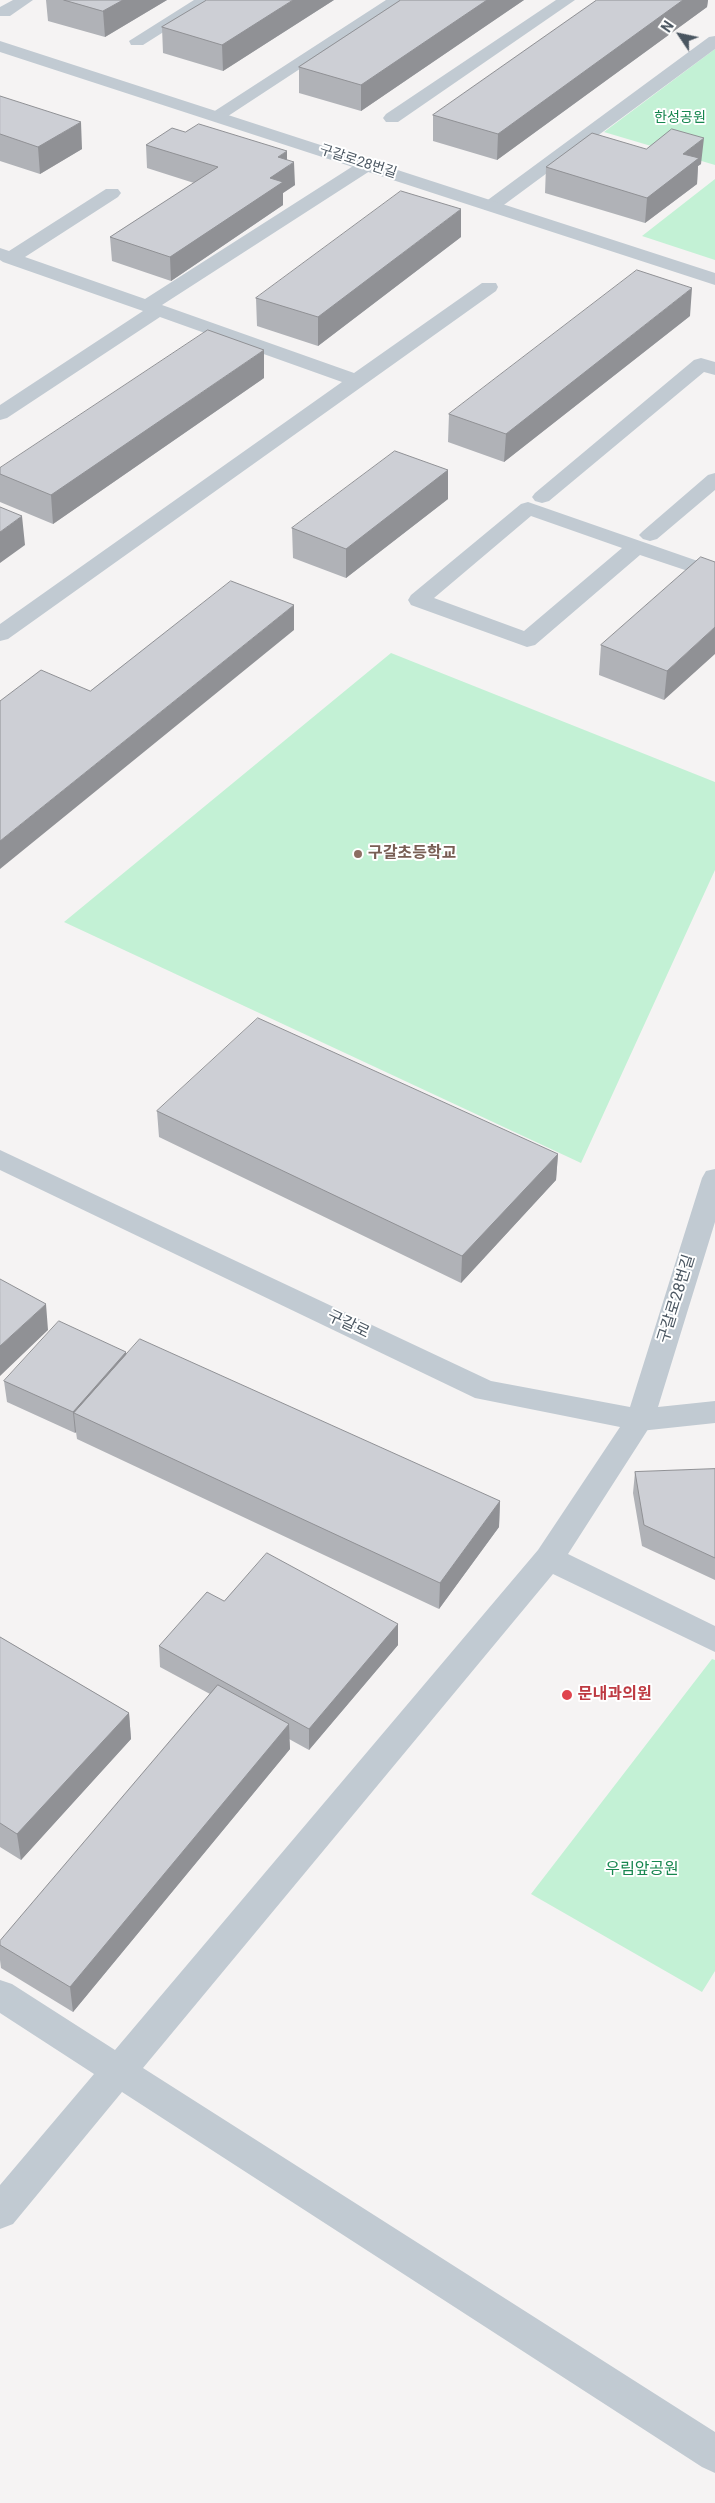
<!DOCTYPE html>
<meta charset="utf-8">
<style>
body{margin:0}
#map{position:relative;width:715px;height:2503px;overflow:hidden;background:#f5f3f3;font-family:Roboto,sans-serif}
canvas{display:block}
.north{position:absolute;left:655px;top:10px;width:50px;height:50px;-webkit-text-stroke:4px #fff;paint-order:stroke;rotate:304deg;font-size:14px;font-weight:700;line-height:20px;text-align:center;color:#4a5661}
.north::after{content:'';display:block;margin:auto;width:18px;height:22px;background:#4a5661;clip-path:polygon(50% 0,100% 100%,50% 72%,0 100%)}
</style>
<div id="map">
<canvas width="715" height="2503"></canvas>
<div class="north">N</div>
</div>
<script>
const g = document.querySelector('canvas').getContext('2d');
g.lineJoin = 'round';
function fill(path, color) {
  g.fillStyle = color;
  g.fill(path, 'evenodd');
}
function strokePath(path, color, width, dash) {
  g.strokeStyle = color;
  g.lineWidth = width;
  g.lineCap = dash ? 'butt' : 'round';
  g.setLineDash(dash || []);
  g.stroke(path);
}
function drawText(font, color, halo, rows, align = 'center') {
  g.font = font + ' Roboto,"Noto Sans KR",sans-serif';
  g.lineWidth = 4;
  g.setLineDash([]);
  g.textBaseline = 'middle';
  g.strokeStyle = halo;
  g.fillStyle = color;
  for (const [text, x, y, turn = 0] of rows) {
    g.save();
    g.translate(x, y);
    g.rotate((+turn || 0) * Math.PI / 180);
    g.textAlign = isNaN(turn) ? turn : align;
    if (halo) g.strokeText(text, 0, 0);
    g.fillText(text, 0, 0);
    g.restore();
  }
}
fill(new Path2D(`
 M 715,49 L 715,165 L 604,132 Z
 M 715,179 L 715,260 L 642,236 Z
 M 391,653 L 715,782 L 715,870 L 581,1163 L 64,922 Z
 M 712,1659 L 715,1660 L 715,1971 L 702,1992 L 531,1894 Z`), '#c3f1d5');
fill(new Path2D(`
 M 13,0 L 33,0 L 10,16 L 0,16 L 0,7 Z
 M 194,0 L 214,0 L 143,45 L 131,45 L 129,41 Z
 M 386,0 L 405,0 L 222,120 L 210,120 L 207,116 Z
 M 556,0 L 575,0 L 398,122 L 386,122 L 383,118 L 386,114 Z
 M 367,160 L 373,161 L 376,165 L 373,169 L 162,305 L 354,373 L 482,283 L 496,283 L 498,287 L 496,291 L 8,639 L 0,641 L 0,624 L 342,382 L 160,317 L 7,418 L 0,420 L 0,405 L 143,311 L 3,262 L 0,260 L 0,248 L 9,251 L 106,189 L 118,189 L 121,193 L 118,197 L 25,257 L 145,299 L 361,161 Z
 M 701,358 L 715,362 L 715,375 L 704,372 L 549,501 L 542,503 L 535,501 L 532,497 L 535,493 L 694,360 Z
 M 715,473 L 715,490 L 657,539 L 650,541 L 643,539 L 639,535 L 643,531 L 708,475 Z
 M 528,502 L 715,567 L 715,580 L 640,555 L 535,645 L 527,647 L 411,605 L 408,600 L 411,595 L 521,504 ZM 531,516 L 622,548 L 524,631 L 434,598 Z`), '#c1cad2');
fill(new Path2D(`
 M 715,36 L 715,49 L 497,210 L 485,210 L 482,206 L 485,202 L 709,37 Z
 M 640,1409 L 650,1412 L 654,1420 L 568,1554 L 715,1626 L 715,1652 L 553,1574 L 143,2068 L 715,2432 L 715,2473 L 702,2467 L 122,2092 L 13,2224 L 0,2229 L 0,2185 L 94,2074 L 0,2013 L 0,1980 L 12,1984 L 115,2050 L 538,1550 L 630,1412 Z`), '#c1cad2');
fill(new Path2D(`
 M 0,41 L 715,273 L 715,285 L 0,52 Z
 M 0,1150 L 491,1381 L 630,1407 L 702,1178 L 706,1171 L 715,1169 L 715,1222 L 658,1407 L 715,1401 L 715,1423 L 640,1431 L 475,1398 L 0,1170 Z`), '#c1cad2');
fill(new Path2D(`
 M 46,0 L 167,0 L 105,37 L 48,21 Z
 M 334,0 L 223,71 L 163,53 L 162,27 Z
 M 401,0 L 524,0 L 361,111 L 299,93 L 299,67 Z
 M 597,0 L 708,0 L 707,7 L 497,160 L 433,141 L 433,115 Z
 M 0,96 L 82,149 L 40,174 L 0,161 Z
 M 185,132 L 287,160 L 295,185 L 283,193 L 283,205 L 171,281 L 112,261 L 110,237 L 194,183 L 147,168 L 146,145 Z
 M 646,149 L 701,164 L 698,166 L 697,184 L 645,223 L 545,193 L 546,167 Z
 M 461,237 L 318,346 L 257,326 L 256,298 Z
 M 690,316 L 504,462 L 448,442 L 449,414 Z
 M 264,378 L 53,524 L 0,502 L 0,468 Z
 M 448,470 L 448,499 L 346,578 L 293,558 L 292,528 Z
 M 701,557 L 664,700 L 599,675 L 601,645 Z
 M 157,1111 L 558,1154 L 556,1180 L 461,1283 L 159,1137 Z
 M 126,1352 L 126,1354 L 500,1501 L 499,1527 L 439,1609 L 77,1439 L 76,1432 L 75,1433 L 7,1402 L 4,1381 Z
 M 715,1469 L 715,1580 L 642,1546 L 633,1493 L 635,1472 Z
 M 224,1601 L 398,1624 L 398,1645 L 309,1750 L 289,1739 L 290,1749 L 73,2012 L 1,1968 L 0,1960 L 0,1941 L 210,1694 L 160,1667 L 159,1646 Z
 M 0,1637 L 129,1713 L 131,1739 L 21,1860 L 0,1847 Z`), '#b0b2b7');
fill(new Path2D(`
 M 123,0 L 167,0 L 105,37 L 103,11 Z
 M 293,0 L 334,0 L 223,71 L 222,45 Z
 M 487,0 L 524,0 L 361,111 L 361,85 Z
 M 683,0 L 708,0 L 707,7 L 497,160 L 498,134 Z
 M 81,122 L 82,149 L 40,174 L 38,147 Z
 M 704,138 L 701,164 L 698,166 L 697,184 L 645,223 L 647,198 L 683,154 Z
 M 287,151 L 287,167 L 294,162 L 295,185 L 283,193 L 283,205 L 171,281 L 170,257 L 270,178 L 278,157 Z
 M 461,209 L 461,237 L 318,346 L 318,317 Z
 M 692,288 L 690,316 L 504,462 L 506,434 Z
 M 264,350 L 264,378 L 53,524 L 51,495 Z
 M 448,470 L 448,499 L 346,578 L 346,549 Z
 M 22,516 L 25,545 L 0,563 L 0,532 Z
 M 294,605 L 294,630 L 0,869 L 0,841 Z
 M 715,627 L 715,654 L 664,700 L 667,671 Z
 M 558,1154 L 556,1180 L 461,1283 L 462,1256 Z
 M 46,1304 L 48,1330 L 0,1376 L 0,1346 Z
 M 126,1352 L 128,1373 L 74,1413 L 76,1432 L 75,1433 L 73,1412 Z
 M 500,1501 L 499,1527 L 439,1609 L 440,1583 Z
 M 398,1624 L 398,1645 L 309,1750 L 309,1729 Z
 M 129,1713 L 131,1739 L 21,1860 L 17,1834 Z
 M 289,1724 L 290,1749 L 73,2012 L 70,1987 Z`), '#909195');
const building = new Path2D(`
 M 64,0 L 123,0 L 103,11 Z
 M 207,0 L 293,0 L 222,45 L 162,27 Z
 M 401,0 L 487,0 L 361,85 L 299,67 Z
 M 597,0 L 683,0 L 498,134 L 433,115 Z
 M 0,96 L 81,122 L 38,147 L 0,134 Z
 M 199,124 L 287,151 L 278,157 L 294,162 L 270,178 L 283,182 L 170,257 L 110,237 L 218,167 L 146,145 L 172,128 L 185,132 Z
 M 672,129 L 704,138 L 683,154 L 699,158 L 647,198 L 546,167 L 592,133 L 646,149 Z
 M 401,191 L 461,209 L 318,317 L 256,298 Z
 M 637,270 L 692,288 L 506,434 L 449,414 Z
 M 208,330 L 264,350 L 51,495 L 0,474 L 0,468 Z
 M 395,451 L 448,470 L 346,549 L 292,528 Z
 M 0,507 L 22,516 L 0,532 Z
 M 701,557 L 715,562 L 715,627 L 667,671 L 601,645 Z
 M 231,581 L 294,605 L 0,841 L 0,701 L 41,670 L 90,691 Z
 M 258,1018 L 558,1154 L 462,1256 L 157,1111 Z
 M 0,1279 L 46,1304 L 0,1346 Z
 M 59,1321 L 126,1352 L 73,1412 L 4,1381 Z
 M 140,1339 L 500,1501 L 440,1583 L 74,1413 Z
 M 715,1469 L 715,1558 L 644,1525 L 635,1472 Z
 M 267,1553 L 398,1624 L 309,1729 L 159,1646 L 207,1592 L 224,1601 Z
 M 0,1637 L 129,1713 L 17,1834 L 0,1823 Z
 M 218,1685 L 289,1724 L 70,1987 L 0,1945 L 0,1941 Z`);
fill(building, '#cdcfd5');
strokePath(building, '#909195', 1);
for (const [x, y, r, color] of [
 [358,854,5,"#8d6e63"],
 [567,1695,6,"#e0444e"]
]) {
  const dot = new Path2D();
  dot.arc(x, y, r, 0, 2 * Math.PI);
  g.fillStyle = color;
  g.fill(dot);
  strokePath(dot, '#fff', 2);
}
drawText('14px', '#17864f', '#fff', [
 ["한성공원",680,118]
]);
drawText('14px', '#4a5661', '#fff', [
 ["구갈로28번길",358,162,18]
]);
drawText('bold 16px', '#785e54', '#fff', [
 ["구갈초등학교",368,854]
], 'left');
drawText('16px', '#4a5661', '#fff', [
 ["구갈로28번길",677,1299,-73],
 ["구갈로",348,1325,25]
]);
drawText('bold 16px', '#be3a42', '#fff', [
 ["문내과의원",578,1695]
], 'left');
drawText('16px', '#17864f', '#fff', [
 ["우림앞공원",642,1870]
]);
</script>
